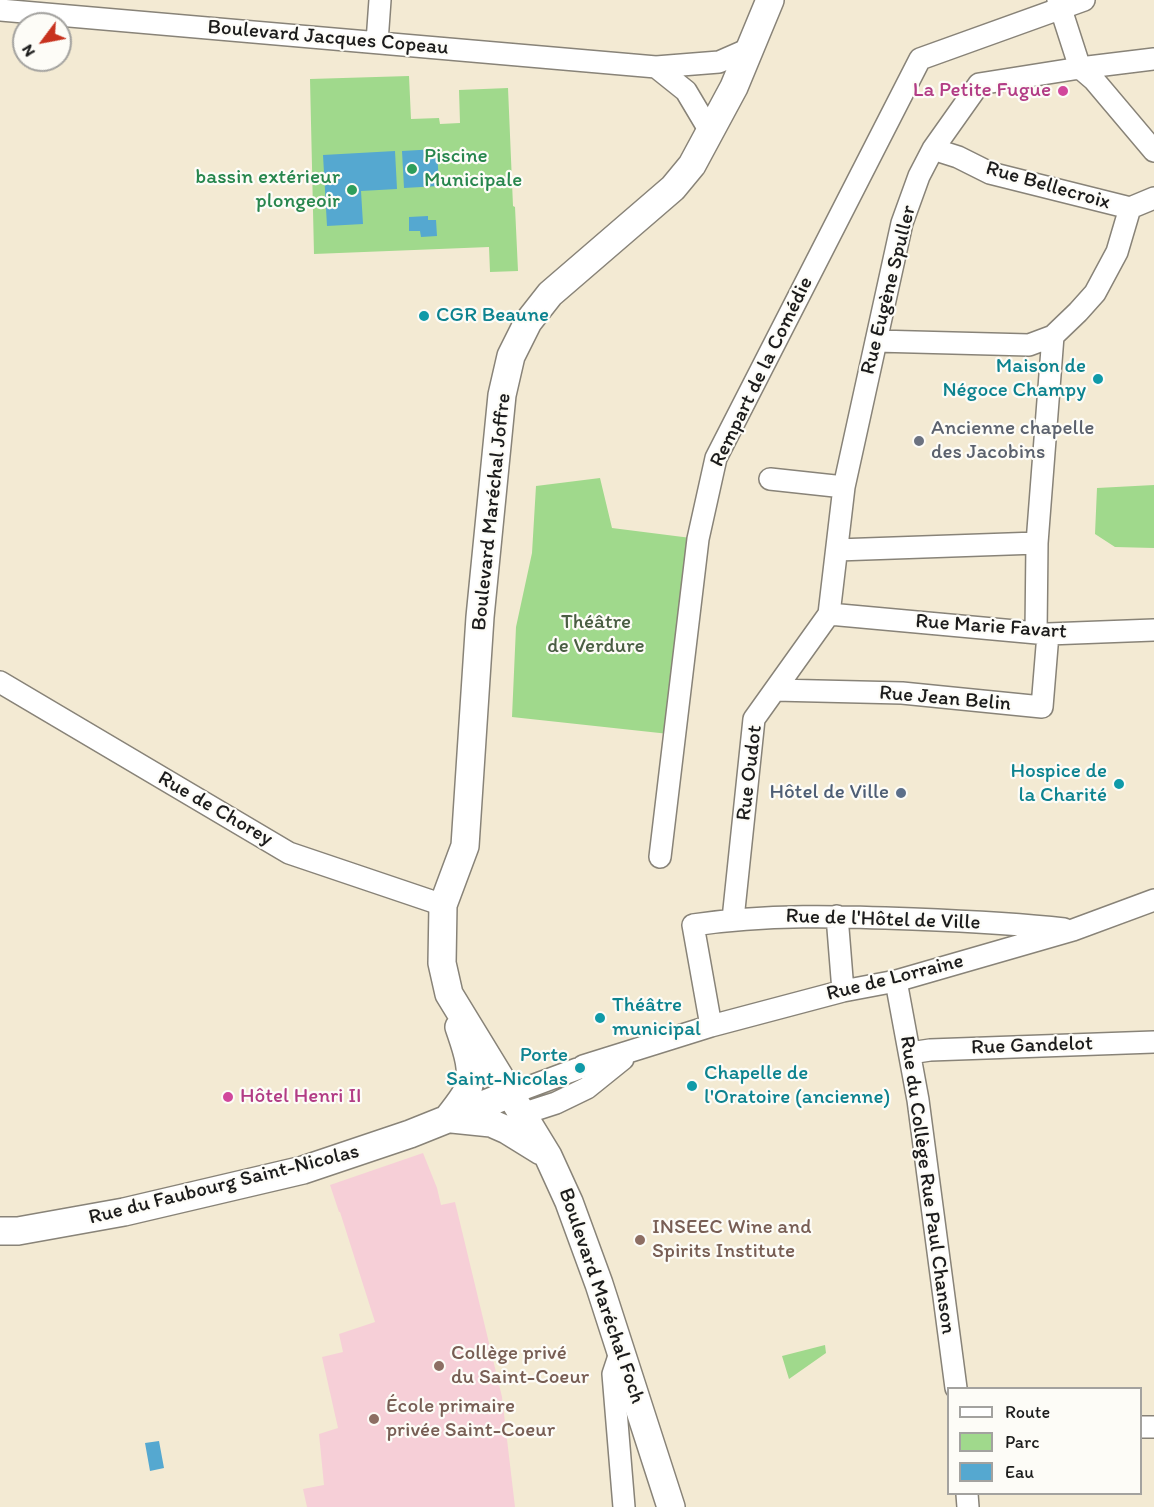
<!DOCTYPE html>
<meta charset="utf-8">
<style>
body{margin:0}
#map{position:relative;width:1154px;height:1507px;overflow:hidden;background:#f3ead3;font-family:Itim,sans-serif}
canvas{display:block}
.legend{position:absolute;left:947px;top:1387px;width:195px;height:108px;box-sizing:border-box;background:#fdfcf7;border:2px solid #a3a29f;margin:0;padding:8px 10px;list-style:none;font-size:18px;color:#1c1c1c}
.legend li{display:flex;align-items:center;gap:12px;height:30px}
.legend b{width:30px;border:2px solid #a3a29f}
.north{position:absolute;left:12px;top:12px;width:60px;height:60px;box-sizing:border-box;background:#fdfcf7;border:2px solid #a3a29f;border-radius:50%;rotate:238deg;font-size:16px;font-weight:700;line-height:24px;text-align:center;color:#1c1c1c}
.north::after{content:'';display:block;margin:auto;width:21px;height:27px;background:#c8321e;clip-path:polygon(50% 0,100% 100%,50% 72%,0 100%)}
</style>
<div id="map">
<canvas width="1154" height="1507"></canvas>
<ul class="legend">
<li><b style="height:8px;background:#fff"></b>Route</li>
<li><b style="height:16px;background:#a0d98c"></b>Parc</li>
<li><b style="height:16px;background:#55a8d0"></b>Eau</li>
</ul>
<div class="north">N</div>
</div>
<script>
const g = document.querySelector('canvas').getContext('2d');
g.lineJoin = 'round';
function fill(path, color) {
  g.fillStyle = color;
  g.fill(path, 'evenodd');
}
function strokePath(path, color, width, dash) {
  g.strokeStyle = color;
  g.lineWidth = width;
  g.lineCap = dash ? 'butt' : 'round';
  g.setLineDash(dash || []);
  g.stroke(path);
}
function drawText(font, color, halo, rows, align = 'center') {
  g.font = font + ' Itim,sans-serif';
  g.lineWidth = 4.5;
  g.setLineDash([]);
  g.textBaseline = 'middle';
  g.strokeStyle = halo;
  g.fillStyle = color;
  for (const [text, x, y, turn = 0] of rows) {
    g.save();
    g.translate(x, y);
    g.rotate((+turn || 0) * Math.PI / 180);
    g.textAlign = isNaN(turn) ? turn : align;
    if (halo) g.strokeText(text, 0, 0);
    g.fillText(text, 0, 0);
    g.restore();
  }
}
fill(new Path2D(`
 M 423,1153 L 437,1188 L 441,1205 L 455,1202 L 502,1397 L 515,1507 L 307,1507 L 303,1489 L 324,1485 L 319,1434 L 338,1428 L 322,1357 L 343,1352 L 339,1334 L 375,1322 L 340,1212 L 339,1212 L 330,1185 Z`), '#f6cfd7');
fill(new Path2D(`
 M 409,76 L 411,119 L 439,118 L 440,124 L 460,123 L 459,90 L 508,88 L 513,206 L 515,207 L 518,271 L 490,272 L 489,247 L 314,254 L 310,79 Z
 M 600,478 L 612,528 L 691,538 L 669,734 L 512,717 L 516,627 L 532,553 L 536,486 Z
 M 1154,485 L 1154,548 L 1115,547 L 1095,534 L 1097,488 Z
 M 825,1345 L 826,1353 L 789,1379 L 782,1356 Z`), '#a0d98c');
fill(new Path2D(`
 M 437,149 L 439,186 L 404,188 L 402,151 Z
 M 395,151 L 397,189 L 361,191 L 363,224 L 327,226 L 323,155 Z
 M 428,216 L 428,220 L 436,220 L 437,236 L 421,237 L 420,231 L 409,231 L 409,217 Z
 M 159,1441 L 164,1468 L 150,1471 L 145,1443 Z`), '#55a8d0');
const minor = new Path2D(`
 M 1058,0 L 1080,68 L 1094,80 L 1154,151
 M 0,10 L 656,67 L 719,62 L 751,48
 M 377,42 L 380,0
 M 656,67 L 686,91 L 711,133
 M 933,149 L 958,157 L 990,173 L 1130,208
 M 876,341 L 1029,345 L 1053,336 L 1078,312 L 1095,293 L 1117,252 L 1130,208 L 1154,198
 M 770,479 L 844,487
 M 837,550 L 1037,543
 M 829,614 L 1048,634 L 1154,630
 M 1036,633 L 1037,543 L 1053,336
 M 0,682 L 289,853 L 443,905
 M 775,690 L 902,693 L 1042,707 L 1048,634
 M 660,857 L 698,539 L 716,458 L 920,59 L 1084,0
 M 837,916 L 843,991
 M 733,919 L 754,719 L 829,614 L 844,487 L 902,223 L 919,176 L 933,149 L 979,84 L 1080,68 L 1154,59
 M 896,981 L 918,1100 L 956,1388
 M 711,1026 L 693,925 C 767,914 839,916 913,919 C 963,921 1013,923 1064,929
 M 910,1053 L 930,1050 L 1154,1042
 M 583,1066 L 711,1026 L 843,991 L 896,981 L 1073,930 L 1154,900
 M 510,1094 L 577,1069
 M 522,1114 L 556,1103 L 587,1088 L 623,1059
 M 621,1350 L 613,1374 L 624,1507
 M 1140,1427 L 1154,1427
 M 967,1494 L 968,1507`);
const major = new Path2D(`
 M 448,1118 C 454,1110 462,1101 467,1091 C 476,1072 465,1045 459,1027
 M 452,1119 L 491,1123 L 507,1130 L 541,1151
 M 0,1231 L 18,1231 L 124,1212 L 303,1170 L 410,1134 L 510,1094
 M 671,1507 L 599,1284 L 569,1202 L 548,1156 L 449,994 L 442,963 L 443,905 L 465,846 L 480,617 L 502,395 L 511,356 L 528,322 L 550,294 L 673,188 L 692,165 L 734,87 L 770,0`);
strokePath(minor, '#888378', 24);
strokePath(major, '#888378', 30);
strokePath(minor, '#fff', 21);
strokePath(major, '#fff', 27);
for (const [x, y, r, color] of [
 [1063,91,6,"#d1479c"],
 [412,169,6,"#2e9e5b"],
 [352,190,6,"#2e9e5b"],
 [424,316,6,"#0f9aa8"],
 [1098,379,6,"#0f9aa8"],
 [919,441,6,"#6b7280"],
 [1119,784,6,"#0f9aa8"],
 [901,793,6,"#5c6f8a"],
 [600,1018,6,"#0f9aa8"],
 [580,1068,6,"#0f9aa8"],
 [692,1086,6,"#0f9aa8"],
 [228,1097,6,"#d1479c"],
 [640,1240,6,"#8d6e63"],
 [439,1366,6,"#8d6e63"],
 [374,1419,6,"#8d6e63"]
]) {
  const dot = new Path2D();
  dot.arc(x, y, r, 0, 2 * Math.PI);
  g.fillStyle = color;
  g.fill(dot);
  strokePath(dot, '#fdfcf7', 2);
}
drawText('21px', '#1c1c1c', '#fdfcf7', [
 ["Boulevard Jacques Copeau",328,38,5],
 ["Rue Bellecroix",1048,186,16],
 ["Rue Eugène Spuller",889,290,-76],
 ["Rempart de la Comédie",762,372,-64],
 ["Boulevard Maréchal Joffre",492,512,-84],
 ["Rue Marie Favart",991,627,4],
 ["Rue Jean Belin",945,699,5],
 ["Rue Oudot",750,773,-83],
 ["Rue de Chorey",215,809,30],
 ["Rue de l'Hôtel de Ville",883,920,2],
 ["Rue de Lorraine",895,978,-14],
 ["Rue Gandelot",1032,1046,-2],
 ["Rue du Faubourg Saint-Nicolas",224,1185,-14],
 ["Rue du Collège Rue Paul Chanson",927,1185,82],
 ["Boulevard Maréchal Foch",601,1296,71]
]);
drawText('21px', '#b23c85', '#fdfcf7', [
 ["La Petite Fugue",1051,91],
 ["Hôtel Henri II",240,1097,"left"]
], 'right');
drawText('21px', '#27864d', '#fdfcf7', [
 ["Piscine",424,157],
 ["Municipale",424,181],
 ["bassin extérieur",340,178,"right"],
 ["plongeoir",340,202,"right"]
], 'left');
drawText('21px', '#0d838f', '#fdfcf7', [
 ["CGR Beaune",436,316],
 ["Maison de",1086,367,"right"],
 ["Négoce Champy",1086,391,"right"],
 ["Hospice de",1107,772,"right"],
 ["la Charité",1107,796,"right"],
 ["Théâtre",612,1006],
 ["municipal",612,1030],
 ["Porte",568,1056,"right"],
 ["Saint-Nicolas",568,1080,"right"],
 ["Chapelle de",704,1074],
 ["l'Oratoire (ancienne)",704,1098]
], 'left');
drawText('21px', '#5b616d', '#fdfcf7', [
 ["Ancienne chapelle",931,429],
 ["des Jacobins",931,453]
], 'left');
drawText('21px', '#4a5e43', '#fdfcf7', [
 ["Théâtre",596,623],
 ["de Verdure",596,647]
]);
drawText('21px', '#4e5e75', '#fdfcf7', [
 ["Hôtel de Ville",889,793]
], 'right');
drawText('21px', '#785e54', '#fdfcf7', [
 ["INSEEC Wine and",652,1228],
 ["Spirits Institute",652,1252],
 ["Collège privé",451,1354],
 ["du Saint-Coeur",451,1378],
 ["École primaire",386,1407],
 ["privée Saint-Coeur",386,1431]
], 'left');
</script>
